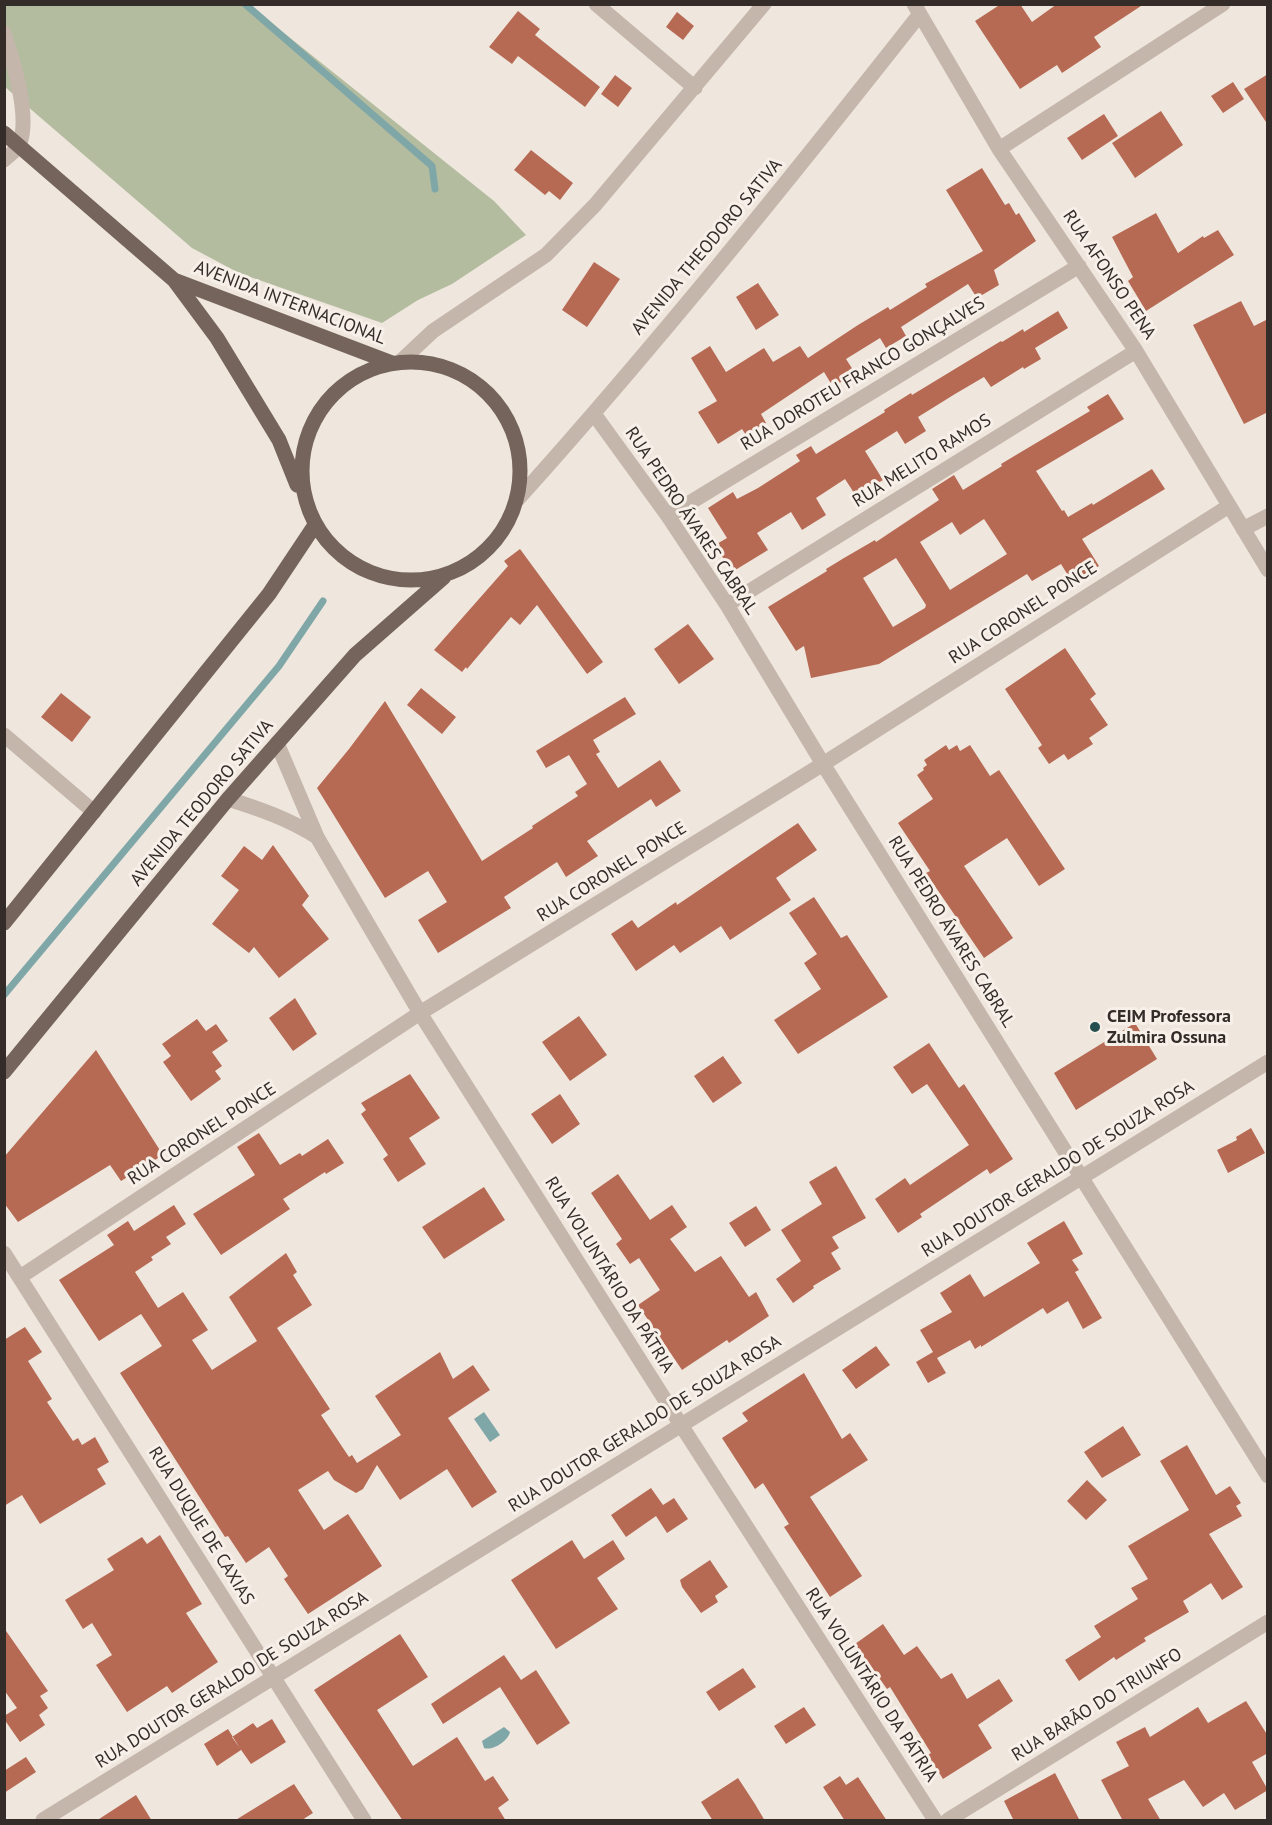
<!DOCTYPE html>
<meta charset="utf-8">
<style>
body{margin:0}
#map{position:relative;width:1272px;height:1825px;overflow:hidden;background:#efe6dd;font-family:"PT Sans",sans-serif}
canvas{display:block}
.frame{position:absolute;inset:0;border:6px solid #342c29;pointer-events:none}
</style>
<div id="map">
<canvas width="1272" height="1825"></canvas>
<div class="frame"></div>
</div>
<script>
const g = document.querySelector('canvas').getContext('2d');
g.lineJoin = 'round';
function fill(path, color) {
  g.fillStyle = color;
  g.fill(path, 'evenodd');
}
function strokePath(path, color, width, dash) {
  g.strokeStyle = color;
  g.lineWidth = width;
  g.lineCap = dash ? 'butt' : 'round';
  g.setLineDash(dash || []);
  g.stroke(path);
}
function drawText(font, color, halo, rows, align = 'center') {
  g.font = font + ' "PT Sans",sans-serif';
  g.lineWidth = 6;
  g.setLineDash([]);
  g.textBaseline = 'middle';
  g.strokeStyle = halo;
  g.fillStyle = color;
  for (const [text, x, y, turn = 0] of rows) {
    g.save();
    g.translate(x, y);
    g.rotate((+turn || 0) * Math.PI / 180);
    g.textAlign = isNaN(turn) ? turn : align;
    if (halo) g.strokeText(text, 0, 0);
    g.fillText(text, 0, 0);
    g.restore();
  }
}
fill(new Path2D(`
 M 5,5 L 249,5 L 494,201 L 526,235 L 452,284 L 418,300 L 382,323 L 239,273 L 192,248 L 5,87 Z`), '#b3bc9f');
fill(new Path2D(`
 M 484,1412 L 500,1435 L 490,1442 L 474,1419 Z
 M 504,1727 L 510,1732 C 508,1741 493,1751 484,1748 L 482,1741 Z`), '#80a7a8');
strokePath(new Path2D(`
 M 245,4 L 432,166 L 435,189
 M 4,995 L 279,666 L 323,601`), '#80a7a8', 7);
fill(new Path2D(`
 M 1001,4 L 1020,4 L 1032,22 L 1057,4 L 1144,4 L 1094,37 L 1101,47 L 1062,73 L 1057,65 L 1020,89 L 975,21 Z
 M 518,11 L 540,29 L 535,35 L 600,87 L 585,107 L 518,56 L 512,64 L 489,47 Z
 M 677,12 L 694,26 L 683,40 L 666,27 Z
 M 1268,74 L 1268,125 L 1244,89 Z
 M 615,75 L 632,88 L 618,107 L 601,94 Z
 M 1233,82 L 1244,99 L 1223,113 L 1211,96 Z
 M 1161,111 L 1183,145 L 1135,178 L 1112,143 Z
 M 1104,114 L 1118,136 L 1082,160 L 1067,138 Z
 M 531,150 L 573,183 L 560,200 L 549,191 L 545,195 L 514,170 Z
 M 982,168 L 1005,205 L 1009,203 L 1016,215 L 1019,213 L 1036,241 L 994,270 L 999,285 L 977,298 L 968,284 L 901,327 L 906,336 L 886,348 L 880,338 L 846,359 L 855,373 L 833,387 L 824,372 L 761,414 L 766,423 L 746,435 L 742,429 L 718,444 L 698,412 L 717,401 L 691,358 L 710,346 L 726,372 L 764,348 L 773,362 L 800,346 L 808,358 L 858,325 L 888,307 L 890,310 L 927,287 L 925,284 L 983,251 L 946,190 Z
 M 1156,213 L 1178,253 L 1203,236 L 1204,238 L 1218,230 L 1234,255 L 1146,311 L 1128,281 L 1133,277 L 1112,237 Z
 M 594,262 L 620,279 L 587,327 L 562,310 Z
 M 758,283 L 779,315 L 756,330 L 736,297 Z
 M 1241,301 L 1254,326 L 1268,319 L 1268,412 L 1244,424 L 1193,325 Z
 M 1058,311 L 1068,328 L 1035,348 L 1041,359 L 1024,369 L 1023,367 L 991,387 L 984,377 L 955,394 L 918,417 L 926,431 L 905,444 L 897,431 L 865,451 L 883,480 L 856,496 L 845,479 L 816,498 L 826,515 L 802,530 L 791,512 L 757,533 L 768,550 L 732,572 L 715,545 L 727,538 L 708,508 L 733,492 L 737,499 L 758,488 L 800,461 L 796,455 L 811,446 L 816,454 L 885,412 L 884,410 L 911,393 L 912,395 L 1001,341 L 1002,342 L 1023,329 L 1024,332 Z
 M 1108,394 L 1124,419 L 1036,471 L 1062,511 L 1064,510 L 1068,517 L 1092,503 L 1093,505 L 1152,469 L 1165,489 L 1082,539 L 1099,566 L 1072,582 L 1061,564 L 1032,581 L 1027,574 L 879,664 L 811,678 L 804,646 L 796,651 L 768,607 L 827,571 L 826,569 L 844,558 L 875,540 L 876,542 L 939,500 L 932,489 L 954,475 L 963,490 L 1002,466 L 1001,464 L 1021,452 L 1090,411 L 1087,407 ZM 984,519 L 1007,554 L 950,590 L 920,542 L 952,522 L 960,535 ZM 896,558 L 926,605 L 925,608 L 893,627 L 863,578 Z
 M 520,549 L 603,662 L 587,674 L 537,605 L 520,625 L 511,617 L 467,669 L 466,667 L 462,672 L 434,650 L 508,566 L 504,561 Z
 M 688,624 L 714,659 L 679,684 L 654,649 Z
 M 1065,648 L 1096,694 L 1090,699 L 1108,725 L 1089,738 L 1093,744 L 1068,760 L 1064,754 L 1049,764 L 1038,748 L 1042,745 L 1005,689 Z
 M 421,688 L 456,717 L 442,734 L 407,705 Z
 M 61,693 L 91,717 L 72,742 L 41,717 Z
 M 625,697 L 636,714 L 593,740 L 600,752 L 596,754 L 618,788 L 660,760 L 681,791 L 656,807 L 651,799 L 587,841 L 598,856 L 566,877 L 557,862 L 504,897 L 511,908 L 438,953 L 418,920 L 447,902 L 428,871 L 385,898 L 317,788 L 349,749 L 385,701 L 482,861 L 533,828 L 532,826 L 578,796 L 575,792 L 587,784 L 569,755 L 546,768 L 536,751 Z
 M 946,745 L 949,750 L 957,745 L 960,751 L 970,745 L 990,776 L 999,770 L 1065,869 L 1039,886 L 1007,838 L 964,866 L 1013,938 L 984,958 L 926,873 L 930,871 L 898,823 L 933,799 L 917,775 L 924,770 L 923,768 L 927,765 L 924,760 Z
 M 798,823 L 817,850 L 776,878 L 791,900 L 730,940 L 721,926 L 680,953 L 674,945 L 636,971 L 611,934 L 632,920 L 638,928 L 676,902 L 677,905 Z
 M 273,845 L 309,896 L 302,905 L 329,939 L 279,978 L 254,947 L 249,953 L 212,924 L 239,890 L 221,876 L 244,846 L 262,860 Z
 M 814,897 L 841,938 L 847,935 L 888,997 L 798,1054 L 774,1020 L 821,989 L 804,963 L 817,954 L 789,913 Z
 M 295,998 L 317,1034 L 293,1051 L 269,1018 Z
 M 579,1016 L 607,1055 L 570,1081 L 542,1042 Z
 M 197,1019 L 206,1031 L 216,1024 L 228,1041 L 212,1052 L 222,1066 L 215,1071 L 221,1079 L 191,1101 L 163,1062 L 171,1056 L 162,1044 Z
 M 1135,1023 L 1157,1059 L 1076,1110 L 1054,1073 Z
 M 929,1043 L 959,1088 L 964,1084 L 1013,1159 L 990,1174 L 987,1169 L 920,1214 L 922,1217 L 898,1233 L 875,1199 L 905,1178 L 910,1185 L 969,1145 L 927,1084 L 912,1094 L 893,1067 Z
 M 96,1050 L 163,1155 L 121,1181 L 110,1165 L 18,1222 L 4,1203 L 4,1157 Z
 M 723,1056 L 742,1083 L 713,1103 L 694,1076 Z
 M 410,1074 L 440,1118 L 409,1138 L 426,1164 L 398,1182 L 383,1159 L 388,1155 L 361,1114 L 366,1110 L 361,1103 Z
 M 560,1094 L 580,1124 L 552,1144 L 531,1114 Z
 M 1251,1128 L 1265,1153 L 1228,1173 L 1217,1150 L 1237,1140 L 1236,1137 Z
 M 259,1133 L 280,1165 L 300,1153 L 302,1156 L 328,1139 L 344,1163 L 326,1174 L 325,1172 L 283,1199 L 290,1209 L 221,1255 L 193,1214 L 255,1175 L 237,1147 Z
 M 836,1166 L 866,1218 L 832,1237 L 839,1248 L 831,1253 L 841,1269 L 813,1286 L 814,1288 L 793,1303 L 776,1279 L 801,1261 L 781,1230 L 822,1204 L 809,1182 Z
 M 618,1174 L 650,1220 L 672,1205 L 687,1227 L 670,1239 L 695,1272 L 721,1256 L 749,1297 L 756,1292 L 769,1316 L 729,1343 L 727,1340 L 682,1370 L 638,1305 L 660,1290 L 639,1258 L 630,1264 L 616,1244 L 622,1239 L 591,1193 Z
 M 484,1187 L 505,1220 L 444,1259 L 422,1227 Z
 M 174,1205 L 186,1224 L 166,1237 L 171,1244 L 151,1257 L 153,1260 L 135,1272 L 158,1308 L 183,1292 L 208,1330 L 192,1340 L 212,1370 L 257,1341 L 229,1297 L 286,1253 L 297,1272 L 293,1275 L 312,1305 L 277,1328 L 330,1409 L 321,1415 L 349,1457 L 352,1455 L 357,1463 L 401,1435 L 375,1396 L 440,1352 L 453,1379 L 473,1365 L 490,1390 L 448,1418 L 497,1492 L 472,1508 L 447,1469 L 400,1500 L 377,1465 L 363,1489 L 356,1493 L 334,1480 L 328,1471 L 298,1490 L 324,1530 L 348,1514 L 382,1566 L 308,1614 L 284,1579 L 288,1576 L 269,1547 L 246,1563 L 228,1536 L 225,1537 L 120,1373 L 162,1346 L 141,1314 L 99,1341 L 59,1280 L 114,1245 L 107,1235 L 128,1221 L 134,1231 Z
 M 756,1206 L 771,1230 L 745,1247 L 729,1223 Z
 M 1064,1221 L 1083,1254 L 1072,1260 L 1079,1270 L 1075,1272 L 1102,1318 L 1083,1329 L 1068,1301 L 1047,1314 L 1043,1308 L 981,1347 L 981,1345 L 975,1349 L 970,1340 L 937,1358 L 946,1373 L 928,1383 L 916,1362 L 933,1352 L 920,1330 L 952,1312 L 940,1293 L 970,1274 L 984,1297 L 1040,1263 L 1027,1243 Z
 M 25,1327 L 42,1352 L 28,1361 L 52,1399 L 47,1402 L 73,1441 L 78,1438 L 82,1445 L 95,1437 L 109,1462 L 97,1469 L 106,1484 L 40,1524 L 22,1495 L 4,1506 L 4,1340 Z
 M 876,1346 L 890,1365 L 856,1389 L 842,1370 Z
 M 804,1373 L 842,1439 L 850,1433 L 868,1460 L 810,1497 L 862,1576 L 830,1597 L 784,1527 L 789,1524 L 763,1483 L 755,1489 L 722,1438 L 748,1421 L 742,1413 Z
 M 1123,1426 L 1141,1455 L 1102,1478 L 1084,1452 Z
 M 1187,1445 L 1216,1495 L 1230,1486 L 1241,1503 L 1236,1506 L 1242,1516 L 1209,1534 L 1243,1587 L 1222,1600 L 1211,1583 L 1183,1601 L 1189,1612 L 1144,1638 L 1146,1641 L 1116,1660 L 1114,1657 L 1079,1681 L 1065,1660 L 1101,1637 L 1094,1626 L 1138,1599 L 1131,1588 L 1148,1579 L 1128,1546 L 1189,1510 L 1160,1461 Z
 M 1087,1480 L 1107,1500 L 1086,1520 L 1067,1501 Z
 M 651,1488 L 663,1505 L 674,1498 L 688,1519 L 667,1533 L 656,1516 L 626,1537 L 611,1515 Z
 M 160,1535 L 202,1604 L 186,1613 L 218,1662 L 172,1693 L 167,1686 L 127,1712 L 96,1665 L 112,1655 L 92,1623 L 83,1629 L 65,1600 L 114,1570 L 107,1559 L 142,1537 L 147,1544 Z
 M 572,1540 L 584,1559 L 613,1540 L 625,1559 L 597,1578 L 618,1609 L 556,1649 L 511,1580 Z
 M 710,1560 L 728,1587 L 715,1596 L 718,1602 L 701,1613 L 682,1587 L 680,1580 Z
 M 883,1624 L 904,1655 L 917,1646 L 941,1679 L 952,1673 L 967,1699 L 999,1679 L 1013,1701 L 978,1725 L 992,1748 L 943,1779 L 928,1755 L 931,1753 L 890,1687 L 887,1689 L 855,1644 Z
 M 4,1628 L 48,1691 L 40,1696 L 48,1708 L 39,1715 L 45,1725 L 20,1742 L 4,1719 L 4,1716 L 17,1708 L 4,1690 Z
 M 400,1634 L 428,1677 L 377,1710 L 413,1766 L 457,1737 L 485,1781 L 493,1776 L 509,1800 L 498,1808 L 506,1821 L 403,1821 L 314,1690 Z
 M 504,1655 L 521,1680 L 536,1670 L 570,1723 L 537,1745 L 500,1687 L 443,1724 L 431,1704 Z
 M 743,1668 L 756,1687 L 719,1711 L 706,1692 Z
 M 1246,1701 L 1268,1736 L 1268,1753 L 1252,1762 L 1268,1790 L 1235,1810 L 1224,1793 L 1203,1807 L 1184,1780 L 1148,1799 L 1161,1821 L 1123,1821 L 1101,1780 L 1129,1766 L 1116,1742 L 1145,1727 L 1150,1737 L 1198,1707 L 1208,1723 Z
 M 804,1707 L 816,1725 L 786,1744 L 774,1726 Z
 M 272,1719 L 286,1742 L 251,1764 L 232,1737 L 253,1723 L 257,1728 Z
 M 228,1729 L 241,1750 L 217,1766 L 204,1744 Z
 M 26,1757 L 36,1772 L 4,1793 L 4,1771 Z
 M 1055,1773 L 1080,1821 L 1014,1821 L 1004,1801 Z
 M 840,1776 L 846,1785 L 858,1777 L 887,1821 L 845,1821 L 823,1787 Z
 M 738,1778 L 755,1804 L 765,1821 L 713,1821 L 701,1802 Z
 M 294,1784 L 313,1813 L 305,1818 L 302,1821 L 234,1821 Z
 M 136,1795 L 152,1821 L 96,1821 Z`), '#b66a54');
strokePath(new Path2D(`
 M 596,4 L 695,88
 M 914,4 L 999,149 L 1136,351 L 1268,570
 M 4,33 C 13,61 30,115 20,143 C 18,150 9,155 4,160
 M 999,149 L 1223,4
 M 400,362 L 433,331 L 546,255 L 595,205 L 764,4
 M 594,414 L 668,516 L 727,605 L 823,764 L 1268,1476
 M 518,499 C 658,343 790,179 920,14
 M 668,516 L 1079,266
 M 1243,529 L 1268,516
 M 727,605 L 1136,351
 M 4,735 L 94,812
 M 277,743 L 317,837 L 420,1013 L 681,1425 L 935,1820
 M 228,799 C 260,809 289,819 317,837
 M 4,1253 L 364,1820
 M 20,1277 L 420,1013 L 823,764 L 1229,506
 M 43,1820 L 1268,1062
 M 948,1820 L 1268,1622`), '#c5b6ab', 15);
strokePath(new Path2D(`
 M 4,133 L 174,280 L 217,338 L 279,440 L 297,485
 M 174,280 L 392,363
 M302 471a109 109 0 1 1 218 0a109 109 0 1 1-218 0Z
 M 4,923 L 269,594 L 315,525
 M 4,1072 L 228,799 L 355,655 L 444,577`), '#74645c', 15);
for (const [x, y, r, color] of [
 [1095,1027,6,"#244e50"]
]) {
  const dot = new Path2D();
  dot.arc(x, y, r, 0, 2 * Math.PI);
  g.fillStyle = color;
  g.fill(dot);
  strokePath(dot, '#f7f0e9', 2);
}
drawText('18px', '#342c29', '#f7f0e9', [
 ["AVENIDA THEODORO SATIVA",707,247,-50],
 ["RUA AFONSO PENA",1109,275,56],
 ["AVENIDA INTERNACIONAL",290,303,21],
 ["RUA DOROTEU FRANCO GONÇALVES",863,374,-31],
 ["RUA MELITO RAMOS",922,461,-32],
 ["RUA PEDRO ÁVARES CABRAL",691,521,56],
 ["RUA CORONEL PONCE",1023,613,-33],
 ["AVENIDA TEODORO SATIVA",202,803,-50],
 ["RUA CORONEL PONCE",612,872,-32],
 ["RUA PEDRO ÁVARES CABRAL",951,932,58],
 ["RUA CORONEL PONCE",202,1134,-33],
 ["RUA DOUTOR GERALDO DE SOUZA ROSA",1058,1169,-32],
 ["RUA VOLUNTÁRIO DA PÁTRIA",609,1275,58],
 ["RUA DOUTOR GERALDO DE SOUZA ROSA",645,1424,-32],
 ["RUA DUQUE DE CAXIAS",201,1526,58],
 ["RUA DOUTOR GERALDO DE SOUZA ROSA",232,1680,-32],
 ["RUA VOLUNTÁRIO DA PÁTRIA",871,1685,57],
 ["RUA BARÃO DO TRIUNFO",1097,1705,-32]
]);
drawText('bold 18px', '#342c29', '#f7f0e9', [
 ["CEIM Professora",1107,1017],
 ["Zulmira Ossuna",1107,1038]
], 'left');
</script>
